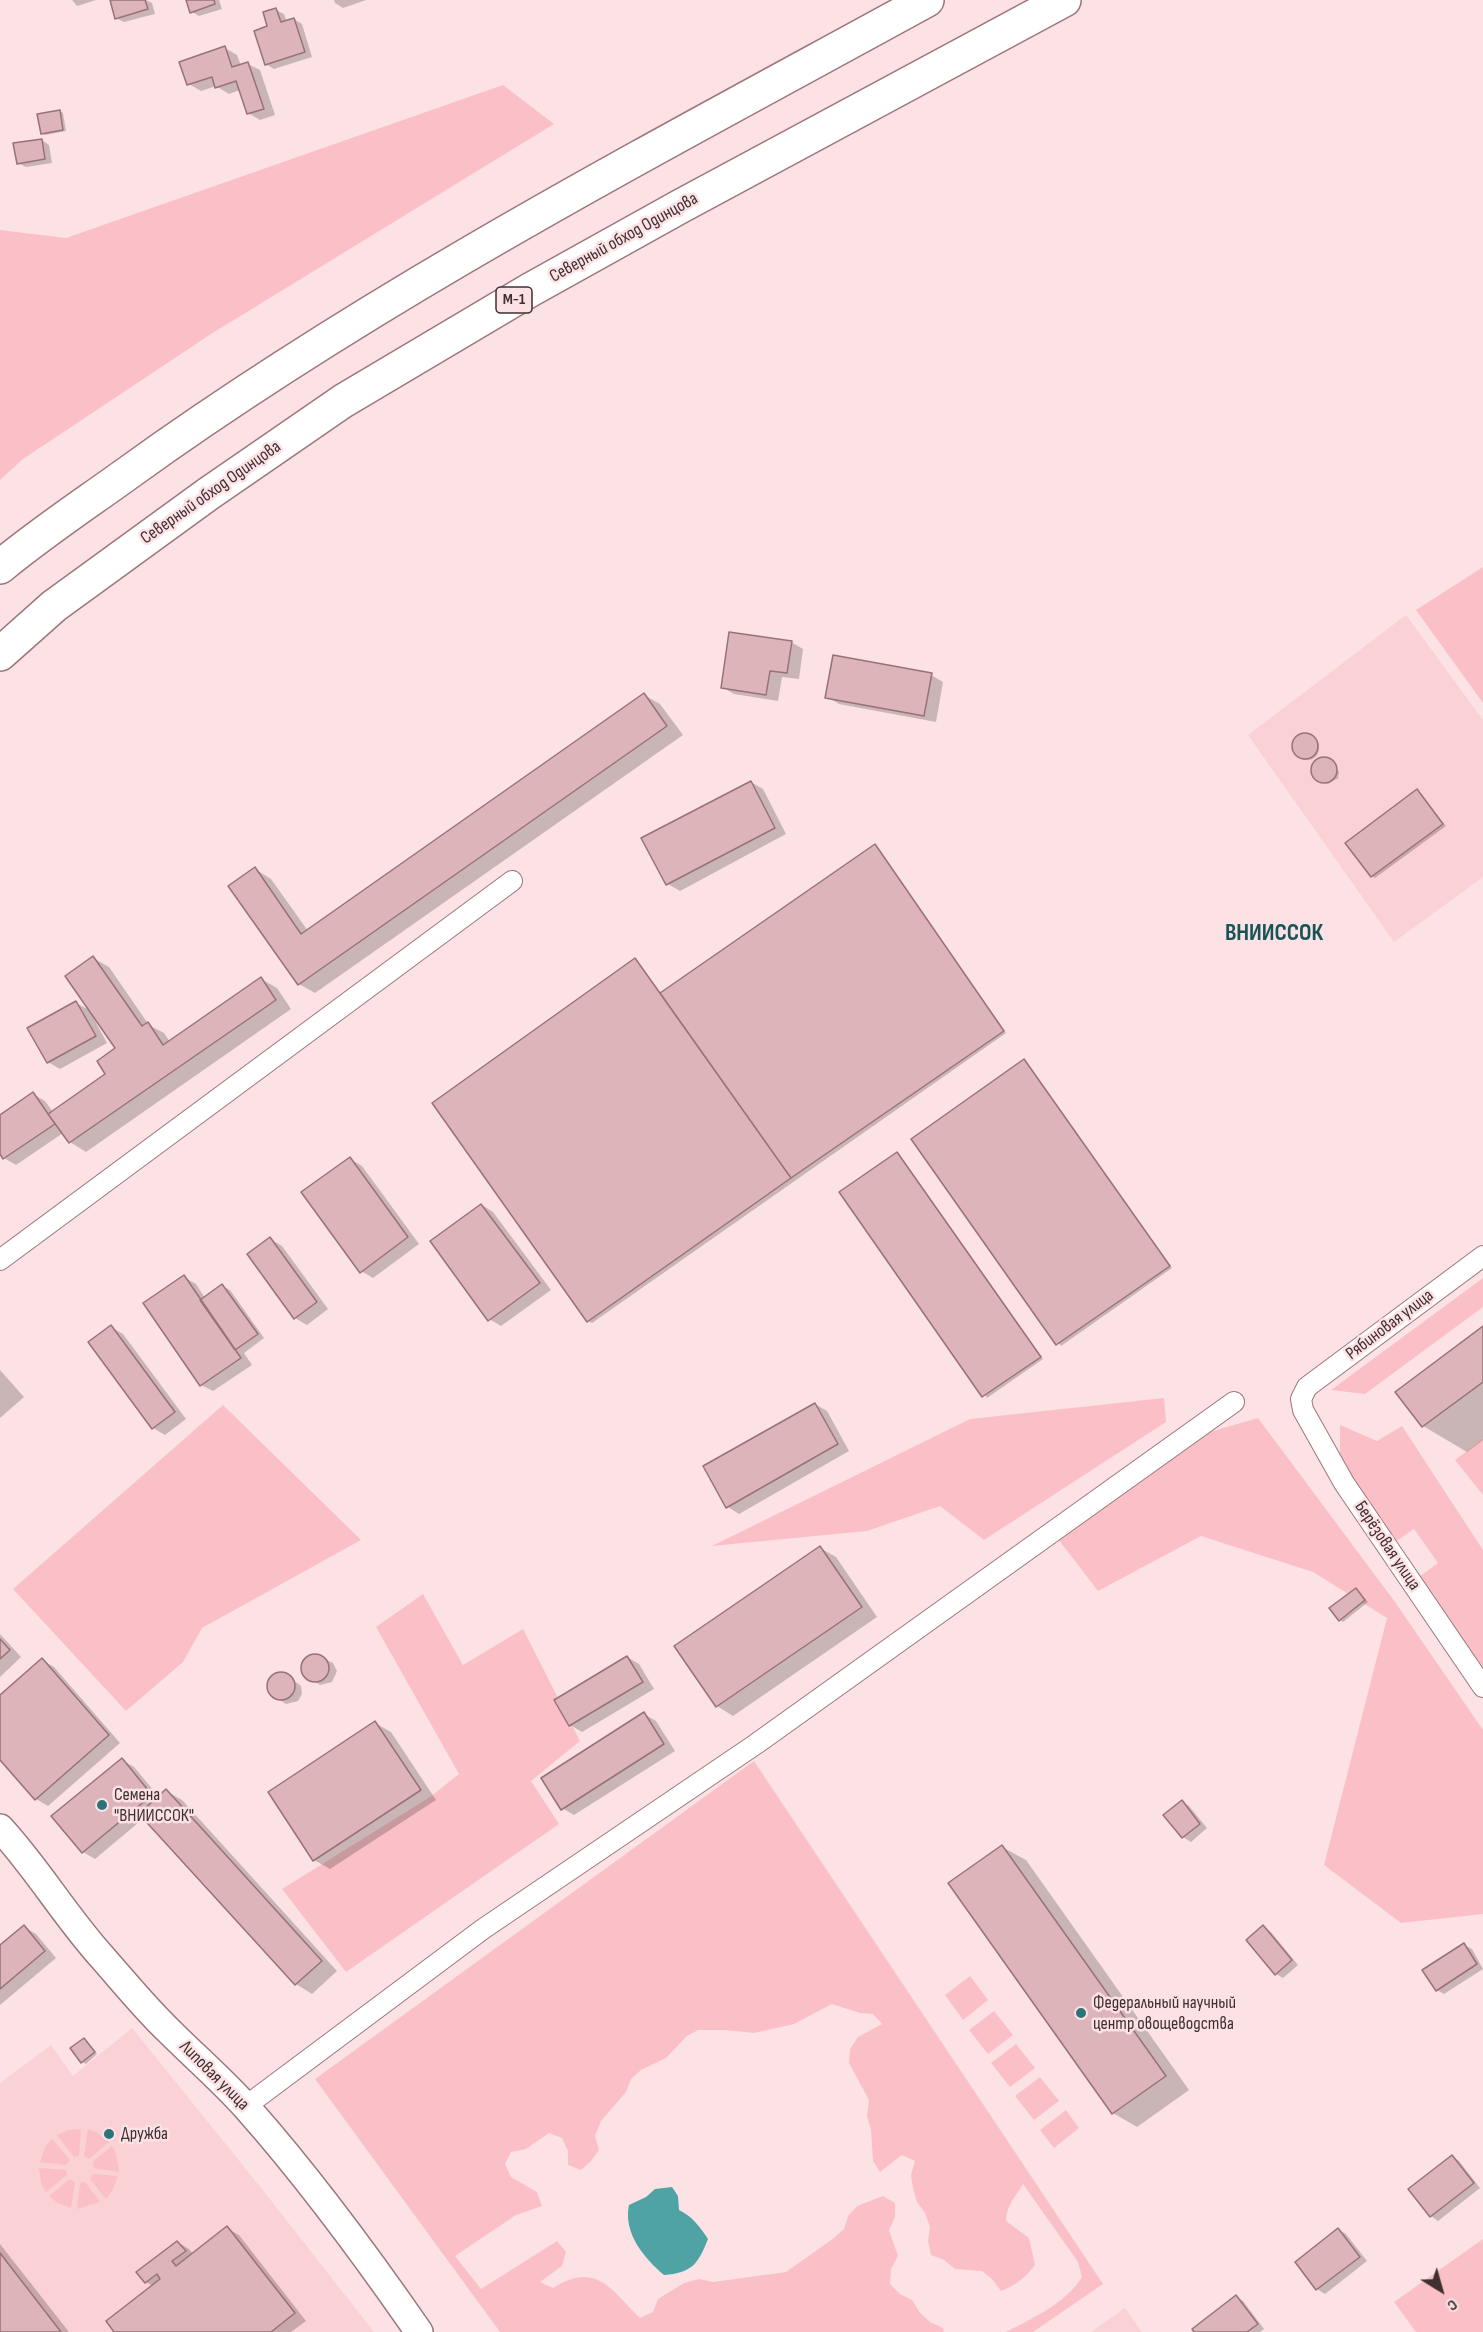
<!DOCTYPE html>
<meta charset="utf-8">
<style>
body{margin:0}
#map{position:relative;width:1483px;height:2332px;overflow:hidden;background:#fce2e4;font-family:"Sofia Sans Condensed",sans-serif}
canvas{display:block}
.north{position:absolute;left:1411px;top:2260px;width:60px;height:60px;-webkit-text-stroke:4px #fce2e4;paint-order:stroke;rotate:143deg;font-size:16px;font-weight:700;line-height:24px;text-align:center;color:#3f2f31}
.north::after{content:'';display:block;margin:auto;width:21px;height:27px;background:#3f2f31;clip-path:polygon(50% 0,100% 100%,50% 72%,0 100%)}
</style>
<div id="map">
<canvas width="1483" height="2332"></canvas>
<div class="north">С</div>
</div>
<script>
const g = document.querySelector('canvas').getContext('2d');
g.lineJoin = 'round';
function fill(path, color) {
  g.fillStyle = color;
  g.fill(path, 'evenodd');
}
function strokePath(path, color, width, dash) {
  g.strokeStyle = color;
  g.lineWidth = width;
  g.lineCap = dash ? 'butt' : 'round';
  g.setLineDash(dash || []);
  g.stroke(path);
}
function drawText(font, color, halo, rows, align = 'center') {
  g.font = font + ' "Sofia Sans Condensed",sans-serif';
  g.lineWidth = 5;
  g.setLineDash([]);
  g.textBaseline = 'middle';
  g.strokeStyle = halo;
  g.fillStyle = color;
  for (const [text, x, y, turn = 0] of rows) {
    g.save();
    g.translate(x, y);
    g.rotate((+turn || 0) * Math.PI / 180);
    g.textAlign = isNaN(turn) ? turn : align;
    if (halo) g.strokeText(text, 0, 0);
    g.fillText(text, 0, 0);
    g.restore();
  }
}
fill(new Path2D(`
 M 1406,615 L 1483,720 L 1483,877 L 1394,942 L 1248,735 Z
 M 132,2028 L 258,2184 L 374,2332 L 0,2332 L 0,2083 L 51,2045 L 73,2076 Z
 M 1125,2308 L 1142,2332 L 1091,2332 Z`), '#fad1d5');
fill(new Path2D(`
 M 503,85 L 554,124 L 211,334 L 23,459 L 0,480 L 0,230 L 66,238 Z
 M 1483,567 L 1483,703 L 1416,610 Z
 M 1483,1278 L 1483,1307 L 1365,1394 L 1331,1390 Z
 M 1164,1398 L 1166,1422 L 984,1540 L 940,1506 L 867,1531 L 712,1546 L 970,1419 Z
 M 223,1405 L 361,1540 L 202,1628 L 183,1662 L 126,1711 L 13,1589 Z
 M 1258,1418 L 1395,1602 L 1483,1730 L 1483,1914 L 1401,1923 L 1324,1865 L 1387,1618 L 1313,1572 L 1201,1536 L 1098,1591 L 1058,1539 L 1206,1433 Z
 M 1340,1425 L 1377,1441 L 1402,1426 L 1483,1550 L 1483,1671 L 1419,1577 L 1438,1563 L 1414,1529 L 1395,1542 L 1340,1458 Z
 M 1483,1439 L 1483,1495 L 1455,1460 Z
 M 423,1594 L 463,1665 L 523,1629 L 580,1741 L 531,1781 L 559,1824 L 346,1972 L 282,1889 L 430,1797 L 459,1774 L 376,1627 Z
 M 754,1761 L 1103,2284 L 1033,2332 L 1006,2332 C 1033,2318 1066,2303 1082,2277 L 1078,2262 L 1023,2184 C 1015,2198 1007,2204 1006,2221 L 1029,2238 L 1035,2265 C 1025,2278 1016,2285 1001,2291 L 992,2279 L 982,2271 L 955,2269 L 944,2260 L 931,2255 L 928,2241 L 930,2227 L 925,2213 L 917,2202 L 913,2188 L 911,2175 L 915,2161 L 902,2155 L 880,2172 L 873,2161 L 871,2130 L 867,2116 L 869,2100 L 849,2063 L 850,2049 L 858,2037 L 882,2024 L 873,2014 L 860,2013 L 832,2004 L 794,2024 L 754,2033 L 726,2030 L 698,2030 L 687,2036 L 666,2058 L 641,2070 L 631,2079 L 626,2092 L 601,2121 L 595,2136 L 599,2150 L 591,2161 L 581,2170 L 568,2165 L 568,2151 L 562,2138 L 549,2133 L 526,2149 L 511,2152 L 505,2164 L 511,2177 L 537,2192 L 542,2206 L 516,2215 L 455,2256 L 481,2289 L 557,2241 L 566,2252 L 562,2266 L 540,2282 L 553,2288 C 597,2260 612,2291 640,2318 L 653,2312 L 658,2299 L 684,2283 L 699,2279 L 713,2282 L 786,2272 L 834,2238 L 844,2229 L 848,2216 L 857,2206 L 883,2196 L 895,2203 L 895,2217 L 889,2230 L 898,2256 L 891,2269 L 890,2284 L 900,2294 L 912,2300 L 920,2313 L 930,2322 L 943,2328 L 944,2332 L 500,2332 L 315,2079 Z
 M 970,1976 L 988,2000 L 963,2020 L 945,1995 Z
 M 994,2011 L 1013,2035 L 988,2054 L 969,2030 Z
 M 1016,2044 L 1035,2068 L 1010,2087 L 991,2063 Z
 M 1040,2077 L 1059,2101 L 1034,2120 L 1015,2096 Z
 M 1066,2110 L 1079,2128 L 1054,2148 L 1040,2130 Z
 M 81,2129 L 79,2156 L 74,2157 L 57,2135 L 68,2130 Z
 M 88,2129 L 96,2132 L 109,2142 L 89,2159 L 84,2156 Z
 M 52,2139 L 70,2160 L 66,2165 L 40,2162 L 45,2147 Z
 M 112,2146 L 116,2153 L 119,2172 L 94,2168 L 92,2162 Z
 M 39,2168 L 66,2170 L 67,2175 L 46,2192 L 41,2183 Z
 M 93,2174 L 118,2176 L 113,2189 L 106,2199 L 90,2179 Z
 M 70,2179 L 75,2182 L 71,2208 L 58,2203 L 49,2196 Z
 M 85,2182 L 100,2202 L 77,2209 L 80,2183 Z
 M 1483,2239 L 1483,2332 L 1416,2332 L 1394,2302 Z`), '#fbc0c7');
fill(new Path2D(`
 M 672,2187 L 678,2196 L 679,2210 C 693,2217 700,2227 708,2239 C 698,2264 692,2273 664,2275 C 644,2258 623,2233 629,2205 L 646,2197 L 655,2189 Z`), '#4fa3a5');
fill(new Path2D(`
 M 72,0 L 96,0 L 77,6 Z
 M 111,0 L 146,0 L 152,3 L 155,14 L 124,22 L 116,18 Z
 M 188,0 L 219,0 L 222,9 L 199,16 L 192,12 Z
 M 334,0 L 366,0 L 343,8 L 335,3 Z
 M 276,10 L 284,14 L 287,22 L 294,19 L 302,24 L 312,57 L 274,69 L 266,64 L 269,27 Z
 M 225,48 L 237,55 L 241,66 L 248,64 L 260,70 L 275,115 L 260,120 L 248,113 L 240,90 L 229,94 L 216,86 L 201,91 L 189,84 Z
 M 60,111 L 63,113 L 66,131 L 45,135 L 42,133 Z
 M 42,140 L 49,145 L 52,163 L 26,167 L 18,163 Z
 M 791,642 L 803,649 L 799,679 L 782,677 L 778,701 L 734,694 L 722,687 Z
 M 931,675 L 943,682 L 936,722 L 839,704 L 827,697 Z
 M 644,695 L 660,704 L 683,735 L 315,993 L 299,984 L 255,869 L 271,879 L 308,931 Z
 M1295 748a12 12 0 1 1 24 0a12 12 0 1 1-24 0Z
 M 1322,759 L 1333,763 L 1339,772 L 1338,778 L 1328,784 L 1317,779 L 1313,769 L 1315,763 Z
 M 751,782 L 763,789 L 786,834 L 680,891 L 668,884 Z
 M 1417,791 L 1446,826 L 1375,878 L 1372,876 Z
 M 875,846 L 1006,1033 L 592,1323 L 588,1321 L 434,1103 L 636,960 L 661,993 Z
 M 93,958 L 109,967 L 149,1025 L 164,1033 L 170,1042 L 261,979 L 277,988 L 291,1009 L 86,1152 L 70,1142 L 63,1133 L 16,1165 L 4,1158 L 0,1152 L 0,1117 L 33,1094 L 45,1101 L 53,1112 L 107,1074 L 117,1049 L 95,1018 L 94,1019 L 107,1043 L 60,1069 L 48,1062 L 29,1029 L 76,1003 L 91,1011 Z
 M 1024,1061 L 1172,1268 L 1061,1346 L 913,1139 Z
 M 898,1153 L 1043,1359 L 987,1398 L 842,1192 Z
 M 350,1159 L 362,1166 L 419,1244 L 373,1278 L 361,1271 Z
 M 482,1205 L 493,1212 L 551,1290 L 501,1326 L 489,1319 Z
 M 270,1239 L 282,1246 L 328,1309 L 307,1325 L 295,1318 Z
 M 184,1277 L 196,1284 L 205,1298 L 222,1286 L 230,1290 L 264,1338 L 244,1353 L 252,1365 L 213,1391 L 201,1385 Z
 M 111,1327 L 123,1334 L 186,1419 L 165,1435 L 153,1428 Z
 M 1483,1328 L 1483,1440 L 1467,1452 L 1423,1426 L 1398,1392 Z
 M 0,1370 L 24,1397 L 0,1418 Z
 M 815,1404 L 827,1411 L 849,1451 L 739,1514 L 728,1507 Z
 M 820,1548 L 836,1557 L 877,1617 L 733,1716 L 717,1706 Z
 M 1356,1589 L 1368,1602 L 1343,1622 L 1340,1620 Z
 M 0,1634 L 21,1657 L 0,1677 Z
 M 316,1655 L 333,1663 L 337,1671 L 332,1682 L 320,1685 L 305,1675 L 303,1663 L 308,1657 Z
 M 627,1657 L 639,1664 L 654,1689 L 582,1732 L 570,1725 Z
 M 42,1660 L 54,1667 L 120,1743 L 48,1806 L 36,1799 L 0,1758 L 0,1697 Z
 M 278,1674 L 287,1675 L 301,1686 L 302,1694 L 298,1701 L 286,1704 L 271,1694 L 269,1682 Z
 M 644,1714 L 656,1721 L 675,1751 L 574,1815 L 562,1808 Z
 M 375,1723 L 391,1732 L 436,1800 L 330,1869 L 314,1860 Z
 M 122,1760 L 134,1767 L 159,1797 L 166,1791 L 182,1800 L 337,1971 L 312,1994 L 296,1984 L 144,1818 L 95,1859 L 83,1852 Z
 M 1182,1802 L 1189,1806 L 1207,1828 L 1191,1842 L 1183,1837 Z
 M 1002,1847 L 1026,1860 L 1189,2090 L 1137,2127 L 1113,2113 L 950,1884 Z
 M 24,1927 L 36,1934 L 56,1958 L 0,2005 L 0,1947 Z
 M 1263,1927 L 1271,1932 L 1298,1965 L 1283,1978 L 1276,1974 Z
 M 1464,1945 L 1472,1949 L 1483,1969 L 1444,1994 L 1437,1990 Z
 M 84,2040 L 97,2054 L 86,2064 L 82,2062 Z
 M 1452,2156 L 1459,2161 L 1480,2188 L 1438,2221 L 1431,2216 Z
 M 227,2228 L 239,2235 L 306,2321 L 291,2332 L 116,2332 L 153,2286 L 146,2282 L 177,2242 L 189,2249 L 193,2254 Z
 M 1339,2230 L 1346,2234 L 1367,2261 L 1325,2294 L 1317,2289 L 1297,2262 Z
 M 0,2244 L 69,2332 L 0,2332 Z
 M 1236,2297 L 1243,2301 L 1264,2329 L 1260,2332 L 1196,2332 Z`), '#0003');
const building = new Path2D(`
 M 110,0 L 145,0 L 148,9 L 115,19 Z
 M 186,0 L 214,0 L 215,4 L 190,13 Z
 M 276,8 L 281,22 L 294,18 L 305,52 L 265,65 L 254,31 L 267,26 L 263,12 Z
 M 225,46 L 232,67 L 248,62 L 264,109 L 247,114 L 236,81 L 215,88 L 212,77 L 187,85 L 179,62 Z
 M 60,110 L 63,130 L 41,134 L 37,114 Z
 M 42,139 L 45,159 L 17,164 L 13,143 Z
 M 729,632 L 792,641 L 787,673 L 770,671 L 766,695 L 721,688 Z
 M 833,655 L 932,673 L 924,716 L 825,698 Z
 M 644,693 L 667,726 L 298,985 L 228,886 L 255,867 L 301,934 Z
 M1292 746a13 13 0 1 1 26 0a13 13 0 1 1-26 0Z
 M1311 770a13 13 0 1 1 26 0a13 13 0 1 1-26 0Z
 M 751,781 L 775,828 L 666,885 L 641,838 Z
 M 1417,789 L 1443,824 L 1371,877 L 1345,843 Z
 M 875,844 L 1004,1031 L 791,1178 L 660,993 Z
 M 93,956 L 142,1026 L 148,1022 L 163,1045 L 261,977 L 276,1000 L 69,1143 L 48,1114 L 105,1074 L 97,1061 L 115,1048 L 65,976 Z
 M 635,958 L 791,1178 L 587,1322 L 432,1103 Z
 M 76,1001 L 96,1036 L 47,1063 L 27,1028 Z
 M 1024,1059 L 1170,1266 L 1056,1345 L 911,1139 Z
 M 33,1092 L 55,1124 L 3,1159 L 0,1154 L 0,1115 Z
 M 897,1152 L 1041,1357 L 982,1397 L 839,1192 Z
 M 350,1157 L 408,1237 L 360,1273 L 301,1192 Z
 M 481,1204 L 540,1283 L 488,1321 L 430,1241 Z
 M 270,1237 L 317,1302 L 294,1319 L 247,1254 Z
 M 184,1275 L 241,1358 L 200,1386 L 143,1303 Z
 M 222,1284 L 258,1334 L 235,1350 L 200,1300 Z
 M 111,1325 L 175,1412 L 152,1429 L 88,1342 Z
 M 1483,1326 L 1483,1382 L 1422,1427 L 1395,1392 Z
 M 815,1403 L 838,1444 L 726,1508 L 703,1466 Z
 M 820,1546 L 862,1607 L 716,1707 L 674,1646 Z
 M 1356,1588 L 1365,1600 L 1339,1621 L 1329,1608 Z
 M 0,1639 L 10,1650 L 0,1659 Z
 M301 1668a14 14 0 1 1 28 0a14 14 0 1 1-28 0Z
 M 627,1656 L 643,1682 L 569,1726 L 554,1700 Z
 M 42,1658 L 109,1735 L 35,1800 L 0,1760 L 0,1695 Z
 M267 1686a14 14 0 1 1 28 0a14 14 0 1 1-28 0Z
 M 644,1712 L 664,1744 L 561,1810 L 541,1778 Z
 M 375,1721 L 421,1790 L 313,1861 L 268,1792 Z
 M 122,1758 L 152,1795 L 82,1853 L 51,1816 Z
 M 166,1789 L 322,1961 L 295,1985 L 139,1814 Z
 M 1182,1800 L 1200,1824 L 1182,1838 L 1163,1815 Z
 M 1002,1845 L 1166,2076 L 1112,2114 L 948,1883 Z
 M 24,1925 L 45,1951 L 0,1989 L 0,1945 Z
 M 1263,1925 L 1292,1960 L 1275,1975 L 1246,1940 Z
 M 1464,1943 L 1477,1964 L 1436,1991 L 1422,1970 Z
 M 84,2038 L 95,2052 L 81,2063 L 70,2048 Z
 M 1452,2155 L 1474,2183 L 1430,2217 L 1408,2189 Z
 M 227,2226 L 295,2313 L 271,2332 L 114,2332 L 106,2321 L 160,2279 L 157,2274 L 145,2283 L 136,2272 L 177,2241 L 186,2251 L 172,2261 L 176,2266 Z
 M 1338,2228 L 1360,2257 L 1316,2290 L 1295,2262 Z
 M 0,2253 L 61,2332 L 0,2332 Z
 M 1236,2295 L 1258,2324 L 1247,2332 L 1194,2332 L 1192,2329 Z`);
fill(building, '#ddb4b9');
strokePath(building, '#987276', 1.5);
const street = new Path2D(`
 M 1483,1256 L 1307,1387 L 1301,1399 L 1303,1410 L 1344,1483 L 1483,1687
 M 0,1260 L 512,881
 M 246,2106 L 483,1929 L 756,1744 L 1234,1402`);
const secondary = new Path2D(`
 M 0,1828 C 37,1868 65,1916 102,1957 C 124,1982 145,2008 169,2031 C 195,2057 223,2081 247,2108 C 310,2179 365,2254 419,2332`);
const highway = new Path2D(`
 M 0,567 C 41,533 85,504 128,473 C 379,292 655,149 927,0
 M 0,654 L 54,606 L 208,494 L 343,401 L 530,290 L 681,206 L 1064,0`);
strokePath(street, '#9c767a', 22);
strokePath(secondary, '#9c767a', 30);
strokePath(highway, '#9c767a', 36);
strokePath(street, '#fff', 20);
strokePath(secondary, '#fff', 27);
strokePath(highway, '#fff', 33);
for (const [x, y, r, color] of [
 [102,1805,6,"#2b7577"],
 [1081,2013,6,"#2b7577"],
 [109,2134,6,"#2b7577"]
]) {
  const dot = new Path2D();
  dot.arc(x, y, r, 0, 2 * Math.PI);
  g.fillStyle = color;
  g.fill(dot);
  strokePath(dot, '#fce2e4', 2);
}
for (const [x, y, w] of [
 [514,300,36]
]) {
  const box = new Path2D();
  box.roundRect(x - w / 2, y - 13, w, 26, 4.5);
  g.fillStyle = '#fce2e4';
  g.fill(box);
  strokePath(box, '#3f2f31', 1.5);
}
drawText('bold 16px', '#3f2f31', null, [
 ["М-1",514,300]
]);
drawText('18px', '#3f2f31', '#fce2e4', [
 ["Северный обход Одинцова",624,238,-29],
 ["Северный обход Одинцова",211,493,-35],
 ["Рябиновая улица",1390,1325,-37],
 ["Берёзовая улица",1387,1546,56],
 ["Липовая улица",214,2076,45]
]);
drawText('18px', '#3f2f31', '#fce2e4', [
 ["Семена",114,1795],
 ["\"ВНИИССОК\"",114,1816],
 ["Федеральный научный",1093,2003],
 ["центр овощеводства",1093,2024],
 ["Дружба",121,2134]
], 'left');
drawText('bold 24px', '#175455', '#fce2e4', [
 ["ВНИИССОК",1274,934]
]);
</script>
